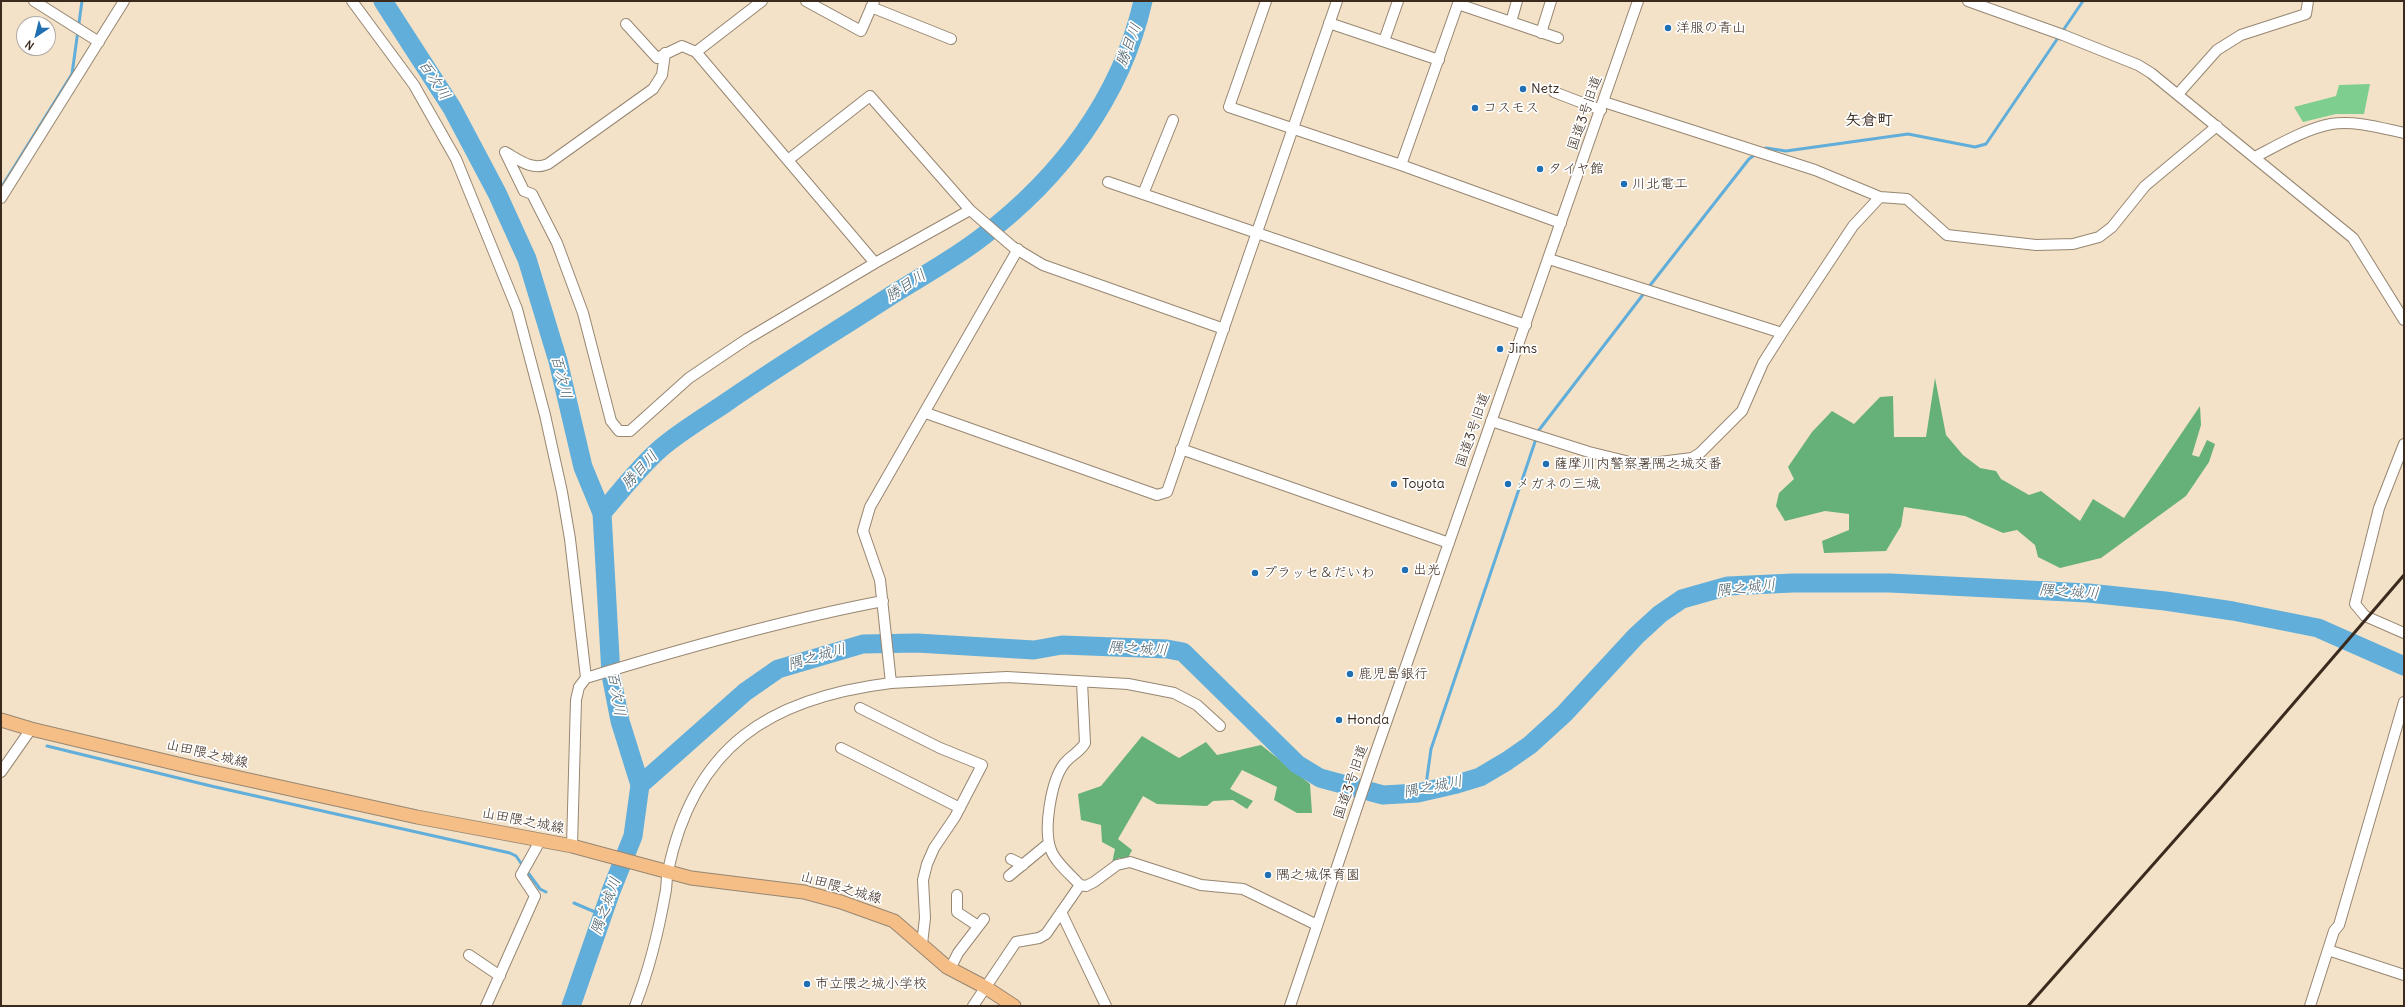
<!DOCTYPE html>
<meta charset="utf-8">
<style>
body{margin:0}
#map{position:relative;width:2405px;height:1007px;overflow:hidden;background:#f3e2c7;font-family:Delius,sans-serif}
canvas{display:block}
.frame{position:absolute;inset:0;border:2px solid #3b2a1e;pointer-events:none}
.north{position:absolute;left:16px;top:16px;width:40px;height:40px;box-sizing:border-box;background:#fff;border:1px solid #b1aaa5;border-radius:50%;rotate:215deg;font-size:11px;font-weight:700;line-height:16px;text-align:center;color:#3b2a1e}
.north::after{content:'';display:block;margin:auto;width:14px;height:18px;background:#1f6fb2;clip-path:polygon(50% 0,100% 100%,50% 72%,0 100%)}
</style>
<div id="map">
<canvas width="2405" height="1007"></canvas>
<div class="frame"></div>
<div class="north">N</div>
</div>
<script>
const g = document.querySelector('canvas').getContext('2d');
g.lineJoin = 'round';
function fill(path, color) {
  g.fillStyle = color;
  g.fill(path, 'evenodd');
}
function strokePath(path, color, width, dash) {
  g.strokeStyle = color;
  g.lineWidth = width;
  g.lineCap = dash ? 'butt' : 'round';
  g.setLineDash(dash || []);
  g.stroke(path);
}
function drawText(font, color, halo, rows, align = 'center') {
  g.font = font + ' Delius,"Klee One",sans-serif';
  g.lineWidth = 3.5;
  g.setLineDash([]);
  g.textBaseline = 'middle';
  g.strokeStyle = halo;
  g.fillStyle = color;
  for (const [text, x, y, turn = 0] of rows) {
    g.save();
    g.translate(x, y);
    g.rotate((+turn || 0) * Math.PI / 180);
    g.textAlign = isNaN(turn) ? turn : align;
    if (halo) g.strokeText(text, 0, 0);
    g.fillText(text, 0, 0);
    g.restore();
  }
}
fill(new Path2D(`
 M 2370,84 L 2364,114 L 2336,114 L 2303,122 L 2294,107 L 2336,96 L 2339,85 Z`), '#7dce8f');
fill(new Path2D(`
 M 1935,378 L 1946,435 L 1963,455 L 1980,468 L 1996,471 L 2001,479 L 2029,495 L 2041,491 L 2080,521 L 2093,499 L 2124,518 L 2200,406 L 2201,425 L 2192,455 L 2199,457 L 2207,440 L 2215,444 L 2209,462 L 2186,496 L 2101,558 L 2060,568 L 2038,557 L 2035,545 L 2017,530 L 2003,533 L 1965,516 L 1904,507 L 1901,526 L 1886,551 L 1824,553 L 1822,541 L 1849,530 L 1849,514 L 1825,511 L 1785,521 L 1776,506 L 1779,493 L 1794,479 L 1788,467 L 1812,432 L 1832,411 L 1854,424 L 1880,397 L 1893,396 L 1894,437 L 1926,437 Z
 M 1142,736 L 1179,758 L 1206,742 L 1217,755 L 1261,745 L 1310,784 L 1312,813 L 1297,813 L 1274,800 L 1277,787 L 1242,770 L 1230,789 L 1253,801 L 1247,809 L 1233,800 L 1213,801 L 1207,806 L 1157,804 L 1143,796 L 1118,839 L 1132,850 L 1128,858 L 1119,858 L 1112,863 L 1115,849 L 1102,842 L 1101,825 L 1081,820 L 1078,794 L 1101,786 Z`), '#66b17a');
strokePath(new Path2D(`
 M 1763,150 L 1766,148 L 1786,151 L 1908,134 L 1975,147 L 1986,144 L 2083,1
 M 1,188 L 72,74 L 82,1
 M 1648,288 L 1749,159 L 1756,154
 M 47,746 L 211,786 L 510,853 L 516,856 L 523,866
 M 1425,792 L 1431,749 L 1539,430 L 1645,292
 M 526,870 L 540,889 L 546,892
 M 574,903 L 602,915`), '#61aeda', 3);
strokePath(new Path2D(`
 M 383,1 L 452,108 L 497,193 L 527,259 L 558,361 L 583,467 L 602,513 L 611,675 L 620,721 L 640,785
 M 602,513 C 621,491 639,467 661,448 C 680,432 703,418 724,404 C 780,365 838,330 895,293 C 924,275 955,258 982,237 C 1060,178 1121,98 1143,1
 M 571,1006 L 611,891 L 633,836 L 640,785 L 745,692 L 778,669 L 863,644 L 917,643 L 1034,650 L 1062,645 L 1167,649 L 1183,652 L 1297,764 L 1320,778 L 1383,795 L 1418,793 L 1457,784 L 1480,777 L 1507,761 L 1530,745 L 1564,714 L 1636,636 L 1660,614 L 1682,599 L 1728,586 L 1793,583 L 1890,583 L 2088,593 L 2165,601 L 2233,611 L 2318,628 L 2404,666`), '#61aeda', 19);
const minor = new Path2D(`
 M 34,1 L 99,42
 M 352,1 L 414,85 L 456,159 L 517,309 L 545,415 L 562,492 L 570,539 L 586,678
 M 806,1 L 861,31 L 874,1
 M 1266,1 L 1229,107 L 1401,165 L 1561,223
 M 1968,1 L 2063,35 L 2138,65 L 2151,73 L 2353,238 L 2404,320
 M 1458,4 L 1558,38
 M 871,7 L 951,39
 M 1511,22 L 1517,1
 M 1329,23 L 1439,60
 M 626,24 L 657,58 L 682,46 L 696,52 L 875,263 L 970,210 L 1013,247 L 1043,265 L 1224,329
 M 1541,33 L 1551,1
 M 1384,41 L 1398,1
 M 696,52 L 762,1
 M 665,53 L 662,75 L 653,89 L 548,164 C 532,171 519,160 505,152 L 524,191 L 532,194 L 557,243 L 583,313 L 611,421 L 619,431 L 630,431 L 689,378 L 747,339 L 875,263
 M 1554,92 L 1601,110
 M 2178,94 L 2217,50 L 2241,35 L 2306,14 L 2308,1
 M 1604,102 L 1815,170 L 1880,197 L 1907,199 L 1947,235 L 2036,245 L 2073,244 L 2099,237 L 2112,227 L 2145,186 L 2217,126
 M 1173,120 L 1143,194 L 1526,325
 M 2255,157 C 2278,145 2305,129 2331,124 C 2354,120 2381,128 2404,133
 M 788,160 L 870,96 L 970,210
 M 1401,165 L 1459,1
 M 1108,182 L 1143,194
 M 1,198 L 124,1
 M 1549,259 L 1782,333
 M 926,413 L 1157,495 L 1167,492 L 1337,1
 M 1491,421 L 1589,452 L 1634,463 L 1644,464 L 1692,458 L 1700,453 L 1742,411 L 1763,363 L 1782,333 L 1853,226 L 1880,197
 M 2404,444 L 2379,508 L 2355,604 L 2365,616 L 2404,633
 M 1181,449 L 1449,543
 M 891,683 L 1007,677 L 1128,684 L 1174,693 L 1197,705 L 1220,726
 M 860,708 L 940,748 L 982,765 L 955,817 L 934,848 L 927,864 L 923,880 L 925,918 L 922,944
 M 841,748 L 960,808
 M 1,772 L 31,729
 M 572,846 L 576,700 L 579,687 L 586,678 C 684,648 783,620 883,601
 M 1011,859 L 1023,865
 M 1009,876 L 1049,843
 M 1080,885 C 1071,875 1055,862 1051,850 C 1043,830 1051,781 1064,764 C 1070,756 1080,752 1085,743 L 1082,682
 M 957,895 L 957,912 L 978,926
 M 1061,912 L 1106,1006
 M 2328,950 L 2404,975
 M 469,955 L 500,976
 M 950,969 L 958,953 L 984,919
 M 486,1006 L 535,896 L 521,875 L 540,841
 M 635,1006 C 649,970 658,934 665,895 C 667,888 666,879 668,871 C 694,746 769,698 891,683 L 880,580 L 863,531 L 870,507 L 1018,249
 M 973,1006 L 1016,942 L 1039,938 L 1046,934 L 1080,885 L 1086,886 L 1094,882 L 1117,865 L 1130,862 L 1201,885 L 1243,889 L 1317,925
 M 1290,1006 L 1372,763 L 1638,1
 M 2310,1006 L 2334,931 L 2339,925 L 2404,702`);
const major = new Path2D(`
 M 1,720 L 31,729 L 199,769 L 417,817 L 572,846 L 691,878 L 804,892 L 841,902 L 894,921 L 947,967 L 985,987 L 1014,1006`);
strokePath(minor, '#978672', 12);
strokePath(major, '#978672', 15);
strokePath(minor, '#fff', 10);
strokePath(major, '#f6be87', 13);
strokePath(new Path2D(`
 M 2028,1006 L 2219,790 L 2404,575`), '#3b2a1e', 3);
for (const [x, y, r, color] of [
 [1668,28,4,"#1f6fb2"],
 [1523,89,4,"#1f6fb2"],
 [1475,108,4,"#1f6fb2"],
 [1540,169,4,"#1f6fb2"],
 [1624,184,4,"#1f6fb2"],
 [1500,349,4,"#1f6fb2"],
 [1546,464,4,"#1f6fb2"],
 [1394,484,4,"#1f6fb2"],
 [1508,484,4,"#1f6fb2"],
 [1405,570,4,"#1f6fb2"],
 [1255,573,4,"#1f6fb2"],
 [1350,674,4,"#1f6fb2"],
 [1339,720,4,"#1f6fb2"],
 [1268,875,4,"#1f6fb2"],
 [807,984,4,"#1f6fb2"]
]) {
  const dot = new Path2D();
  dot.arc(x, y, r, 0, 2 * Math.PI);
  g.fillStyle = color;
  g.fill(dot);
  strokePath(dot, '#fff', 1.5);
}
drawText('14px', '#3b2a1e', '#fff', [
 ["洋服の青山",1676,28],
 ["Netz",1531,89],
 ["コスモス",1483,108],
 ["タイヤ館",1548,169],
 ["川北電工",1632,184],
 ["Jims",1508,349],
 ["薩摩川内警察署隅之城交番",1554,464],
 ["Toyota",1402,484],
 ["メガネの三城",1516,484],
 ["出光",1413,570],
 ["プラッセ＆だいわ",1263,573],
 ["鹿児島銀行",1358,674],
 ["Honda",1347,720],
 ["隅之城保育園",1276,875],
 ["市立隈之城小学校",815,984]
], 'left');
drawText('14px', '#3b2a1e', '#fff', [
 ["国道3号旧道",1585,113,-71],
 ["国道3号旧道",1473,430,-71],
 ["山田隈之城線",207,754,13],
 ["国道3号旧道",1351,782,-71],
 ["山田隈之城線",523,821,11],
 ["山田隈之城線",841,888,16]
]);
drawText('italic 15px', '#4a5f69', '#fff', [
 ["勝目川",1129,45,-69],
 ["百次川",434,80,57],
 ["勝目川",906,286,-33],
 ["百次川",561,377,76],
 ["勝目川",640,470,-47],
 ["隅之城川",1746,588,-6],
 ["隅之城川",2069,592,4],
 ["隅之城川",1138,649,3],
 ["隅之城川",817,657,-16],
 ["百次川",616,694,80],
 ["隅之城川",1433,787,-11],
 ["隅之城川",606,906,-70]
]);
drawText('bold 16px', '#3b2a1e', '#fff', [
 ["矢倉町",1869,120]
]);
</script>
